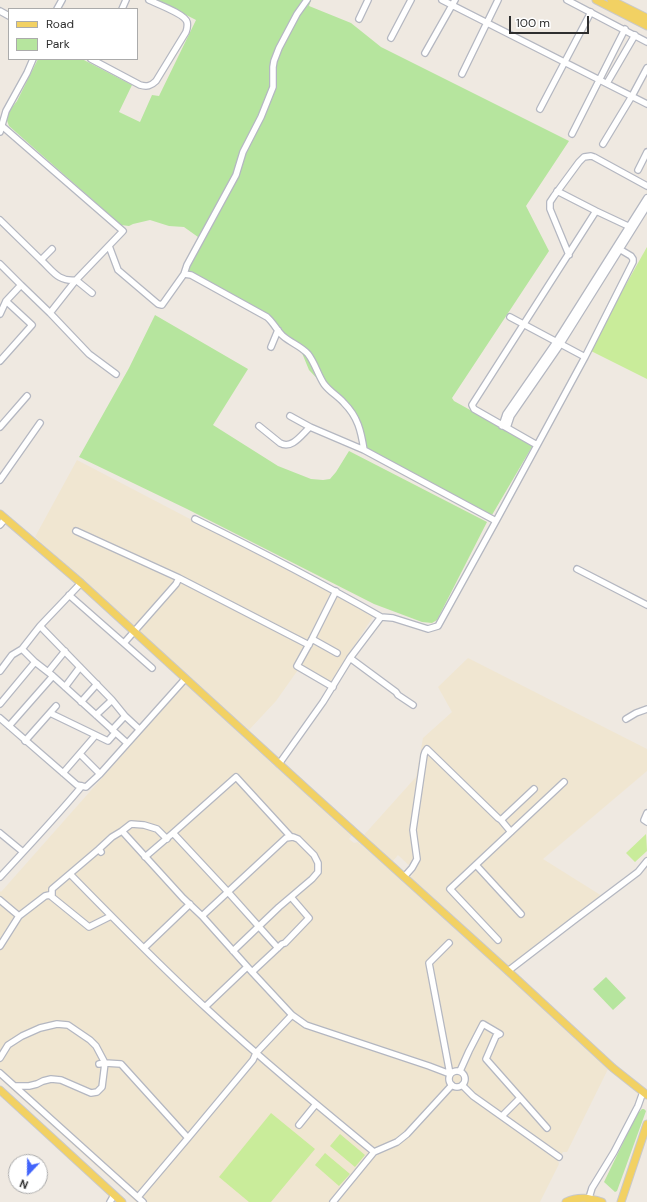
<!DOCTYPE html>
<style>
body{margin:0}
#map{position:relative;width:647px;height:1202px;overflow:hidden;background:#efe9e1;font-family:"DM Sans",sans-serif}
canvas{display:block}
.legend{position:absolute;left:8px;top:8px;width:130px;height:52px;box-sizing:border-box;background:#fff;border:1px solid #ababab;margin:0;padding:5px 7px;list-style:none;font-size:12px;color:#2e2e2e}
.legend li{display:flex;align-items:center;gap:8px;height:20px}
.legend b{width:20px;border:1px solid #ababab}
.north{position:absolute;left:8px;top:1154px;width:40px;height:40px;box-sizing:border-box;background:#fff;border:1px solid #ababab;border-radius:50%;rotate:202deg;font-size:11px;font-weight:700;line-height:16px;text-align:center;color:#2e2e2e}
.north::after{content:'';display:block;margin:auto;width:14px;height:18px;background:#4264fb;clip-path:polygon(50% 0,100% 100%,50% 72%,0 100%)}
.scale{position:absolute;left:509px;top:16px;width:80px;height:18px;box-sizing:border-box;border:2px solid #2e2e2e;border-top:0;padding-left:5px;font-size:12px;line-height:14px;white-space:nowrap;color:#2e2e2e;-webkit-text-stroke:3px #fff;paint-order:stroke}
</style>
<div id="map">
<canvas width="647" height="1202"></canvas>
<ul class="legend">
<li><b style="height:5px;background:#f2d163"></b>Road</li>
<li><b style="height:11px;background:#b6e59e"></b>Park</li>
</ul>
<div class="north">N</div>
<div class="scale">100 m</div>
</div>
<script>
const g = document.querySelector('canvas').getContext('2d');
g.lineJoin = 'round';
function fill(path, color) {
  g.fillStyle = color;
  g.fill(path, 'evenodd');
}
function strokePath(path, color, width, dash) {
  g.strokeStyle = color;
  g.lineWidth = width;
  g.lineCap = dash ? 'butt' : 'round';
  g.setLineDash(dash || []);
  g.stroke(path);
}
fill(new Path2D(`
 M 77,460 L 374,615 L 330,684 L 300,667 L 276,701 L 248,731 L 35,537 Z
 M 468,658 L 647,749 L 647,771 L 543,859 L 602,896 L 509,967 L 410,878 L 415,871 L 398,855 L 392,862 L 363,836 L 416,777 L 423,738 L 452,712 L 438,687 Z
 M 186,683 L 258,751 L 352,835 L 349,839 L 354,843 L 358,842 L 424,899 L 609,1067 L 567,1152 L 563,1152 L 559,1157 L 558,1160 L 559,1164 L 540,1202 L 136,1202 L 0,1079 L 0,891 L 1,892 Z`), '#f0e6d1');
fill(new Path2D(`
 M 157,0 L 311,0 L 309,6 L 351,23 L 381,47 L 569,141 L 526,206 L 549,251 L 452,398 L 454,401 L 533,445 L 492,515 L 366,449 L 363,429 L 358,422 L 309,370 L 302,353 L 295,348 L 277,326 L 190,273 L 188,266 L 213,223 L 198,237 L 184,227 L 169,226 L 150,220 L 133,224 L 129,226 L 121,225 L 9,126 L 6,118 L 7,114 L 17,101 L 38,59 L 82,59 L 132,85 L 119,112 L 140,122 L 152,95 L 159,96 L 196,20 Z
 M 155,315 L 248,369 L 213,425 L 278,466 L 311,479 L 323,480 L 330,479 L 336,472 L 349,451 L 487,522 L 437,620 L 432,623 L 422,622 L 374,604 L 187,509 L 79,457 L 129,368 Z
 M 606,977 L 626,998 L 613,1010 L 593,989 Z
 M 642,1109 L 644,1109 L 646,1111 L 617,1191 L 615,1192 L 604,1182 L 637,1114 Z`), '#b6e59e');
fill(new Path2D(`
 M 647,247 L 647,379 L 589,350 Z
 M 646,834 L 647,851 L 635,862 L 626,853 Z
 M 271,1113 L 315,1149 L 271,1202 L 249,1202 L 219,1177 Z
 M 340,1134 L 365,1155 L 355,1167 L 330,1146 Z
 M 325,1153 L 350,1174 L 339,1186 L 315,1165 Z`), '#c9ec9a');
const minor = new Path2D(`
 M 307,0 L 297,14 L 279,48 L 274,61 L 273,67 L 273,87 L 261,117 L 243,152 L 236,175 L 187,265 L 184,274 L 191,275 L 267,317 C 274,323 277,331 283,336 C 291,343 301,346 308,354 C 315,363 318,375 324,384 C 330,392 338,396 344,403 C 358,417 361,431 364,450
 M 442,0 L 647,104
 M 567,0 L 647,42
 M 57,9 L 62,0
 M 122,9 L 126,0
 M 0,11 L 9,16
 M 359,19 L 368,0
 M 391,38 L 411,0
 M 425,53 L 455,0
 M 91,59 L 140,85 C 147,87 151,86 156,81 L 186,32 C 187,29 188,26 187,22 C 185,14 157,4 149,0
 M 462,74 L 498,0
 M 607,83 L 635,35
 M 540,109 L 591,12
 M 2,126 L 123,231 L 76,280 L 50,313 L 89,354 L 116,374
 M 0,132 L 6,111 L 27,73 L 33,59
 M 572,134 L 625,29
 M 603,144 L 632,96 L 647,68
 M 638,170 L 647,152
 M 557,191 L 596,211 L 628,226
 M 0,220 L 41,260 L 52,249
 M 109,246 L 118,270 L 158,304 L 162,305 L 184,274
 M 569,255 L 550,209 L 550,202 L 554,196 L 579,162 L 584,157 L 591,156 L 594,157 L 647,186
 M 41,260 C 53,271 58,282 76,280 L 92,293
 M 0,264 L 21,285 L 6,301 L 0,314
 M 21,285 L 50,313
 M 510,317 L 585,357
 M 271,347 L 278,330
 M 0,361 L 32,325 L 6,301
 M 290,416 L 310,427 L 364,450 L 496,521
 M 259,426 L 280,443 C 292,450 302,434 310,427
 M 502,426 L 506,414 L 556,342 L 647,198
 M 0,427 L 27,396
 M 507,428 L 511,416 L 560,345 L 647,206
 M 537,445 L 474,409 L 472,405 L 596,211
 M 0,480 L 40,423
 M 195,519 C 258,550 320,582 381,617
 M 0,525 L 5,519
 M 76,531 L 179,578 L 309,645
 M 577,569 L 647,605
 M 69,595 L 152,668
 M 40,626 L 112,700 L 125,716 L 112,730
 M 312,639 L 337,653
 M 124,643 L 176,584 L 179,578
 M 22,649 L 35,662 L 53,676 L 127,743
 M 350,658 L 396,692 L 398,695 L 413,705
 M 0,671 L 12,655 L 22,649 L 40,626 L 81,583
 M 48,672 L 65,651
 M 65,687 L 80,667
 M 333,687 L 297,666 L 312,639 L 336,591
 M 81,702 L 97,684
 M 0,704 L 35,662
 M 50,713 L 108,741 L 115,733
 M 96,715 L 112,700
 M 125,716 L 139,729
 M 0,718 L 77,785 L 86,787 L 100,774 L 185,679
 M 626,719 L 636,713 L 647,709
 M 9,726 L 53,676
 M 25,741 L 56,706
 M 80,754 L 100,774
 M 279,764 L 323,702 L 350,658 L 381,617 L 393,618 L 428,629 L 438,626 L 496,521 L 585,357 L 633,262 L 633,259 L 631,256 L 616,247
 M 63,773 L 95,736
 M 647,813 L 644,820 L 647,822
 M 501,820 L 534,789
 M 122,831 L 131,824 L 144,825 L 157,829 L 167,839
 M 0,833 L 23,852
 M 173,833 L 228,892 L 278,948
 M 101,852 L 99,849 L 112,837 L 122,831 L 183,898 L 202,916 L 252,972 L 292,1015 L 306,1025 L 429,1066 L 450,1074
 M 145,857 L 173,833 L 236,777 L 291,837
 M 476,865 L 521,914
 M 70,874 C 114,919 159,965 206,1008 C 260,1058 317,1105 374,1152 L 397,1142 L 407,1134 L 452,1085
 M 0,877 C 28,847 56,817 82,786
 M 404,877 L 412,868 L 417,859 L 413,830 L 424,755 L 425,752 L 427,749 L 498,818 L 501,820 L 511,832
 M 52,897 L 89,927 L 111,916
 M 0,900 L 19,916 L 45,896 L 49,895 L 52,897 L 52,889 L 99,849
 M 202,916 L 286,838 L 293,837 L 298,839 L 314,855 L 318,863 L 318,872 L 312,879 L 279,907 L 233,951
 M 498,940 L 450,889 L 564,782
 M 449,943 L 429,963 L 450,1074
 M 0,946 L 19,916
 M 144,948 L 190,904
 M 508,971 L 573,921 L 638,872 L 647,861
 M 252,972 L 282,944 L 285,943 L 309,918 L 291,897
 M 205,1007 L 247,967
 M 0,1058 L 8,1045 L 22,1036 L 40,1028 L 57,1024 L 68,1025 L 90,1040 L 96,1046 L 105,1063 L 121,1064 L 188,1138
 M449 1079a8 8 0 1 1 16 0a8 8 0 1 1-16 0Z
 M 460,1071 L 469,1051 L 483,1024 L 500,1034 L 496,1036 L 486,1059 L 547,1128
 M 0,1073 L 143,1202
 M 462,1085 L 473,1096 L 559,1157
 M 15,1086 L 29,1086 L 37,1084 L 43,1081 L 51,1079 L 61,1080 L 91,1093 L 97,1092 L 102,1087 L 105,1063 L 99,1064
 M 502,1116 L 520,1098
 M 299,1125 L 316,1104
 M 138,1197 L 188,1138 L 253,1060 L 256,1053 L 292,1015
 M 589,1198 L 592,1188 L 614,1152 L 638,1106 L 643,1092
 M 110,1202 L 114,1195
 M 333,1202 L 374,1152`);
const major = new Path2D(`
 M 596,0 L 647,26
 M 611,0 L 647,18
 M 0,514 L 81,583 L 310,792 L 508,971 L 613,1068 L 647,1095
 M 0,1090 L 122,1202
 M 566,1202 C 579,1196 589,1198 602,1202
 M 621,1202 L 647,1124`);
strokePath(minor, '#b4b7c1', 8);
strokePath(major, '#c9c9c9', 9);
strokePath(minor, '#fff', 5.5);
strokePath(major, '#f2d163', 7);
</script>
